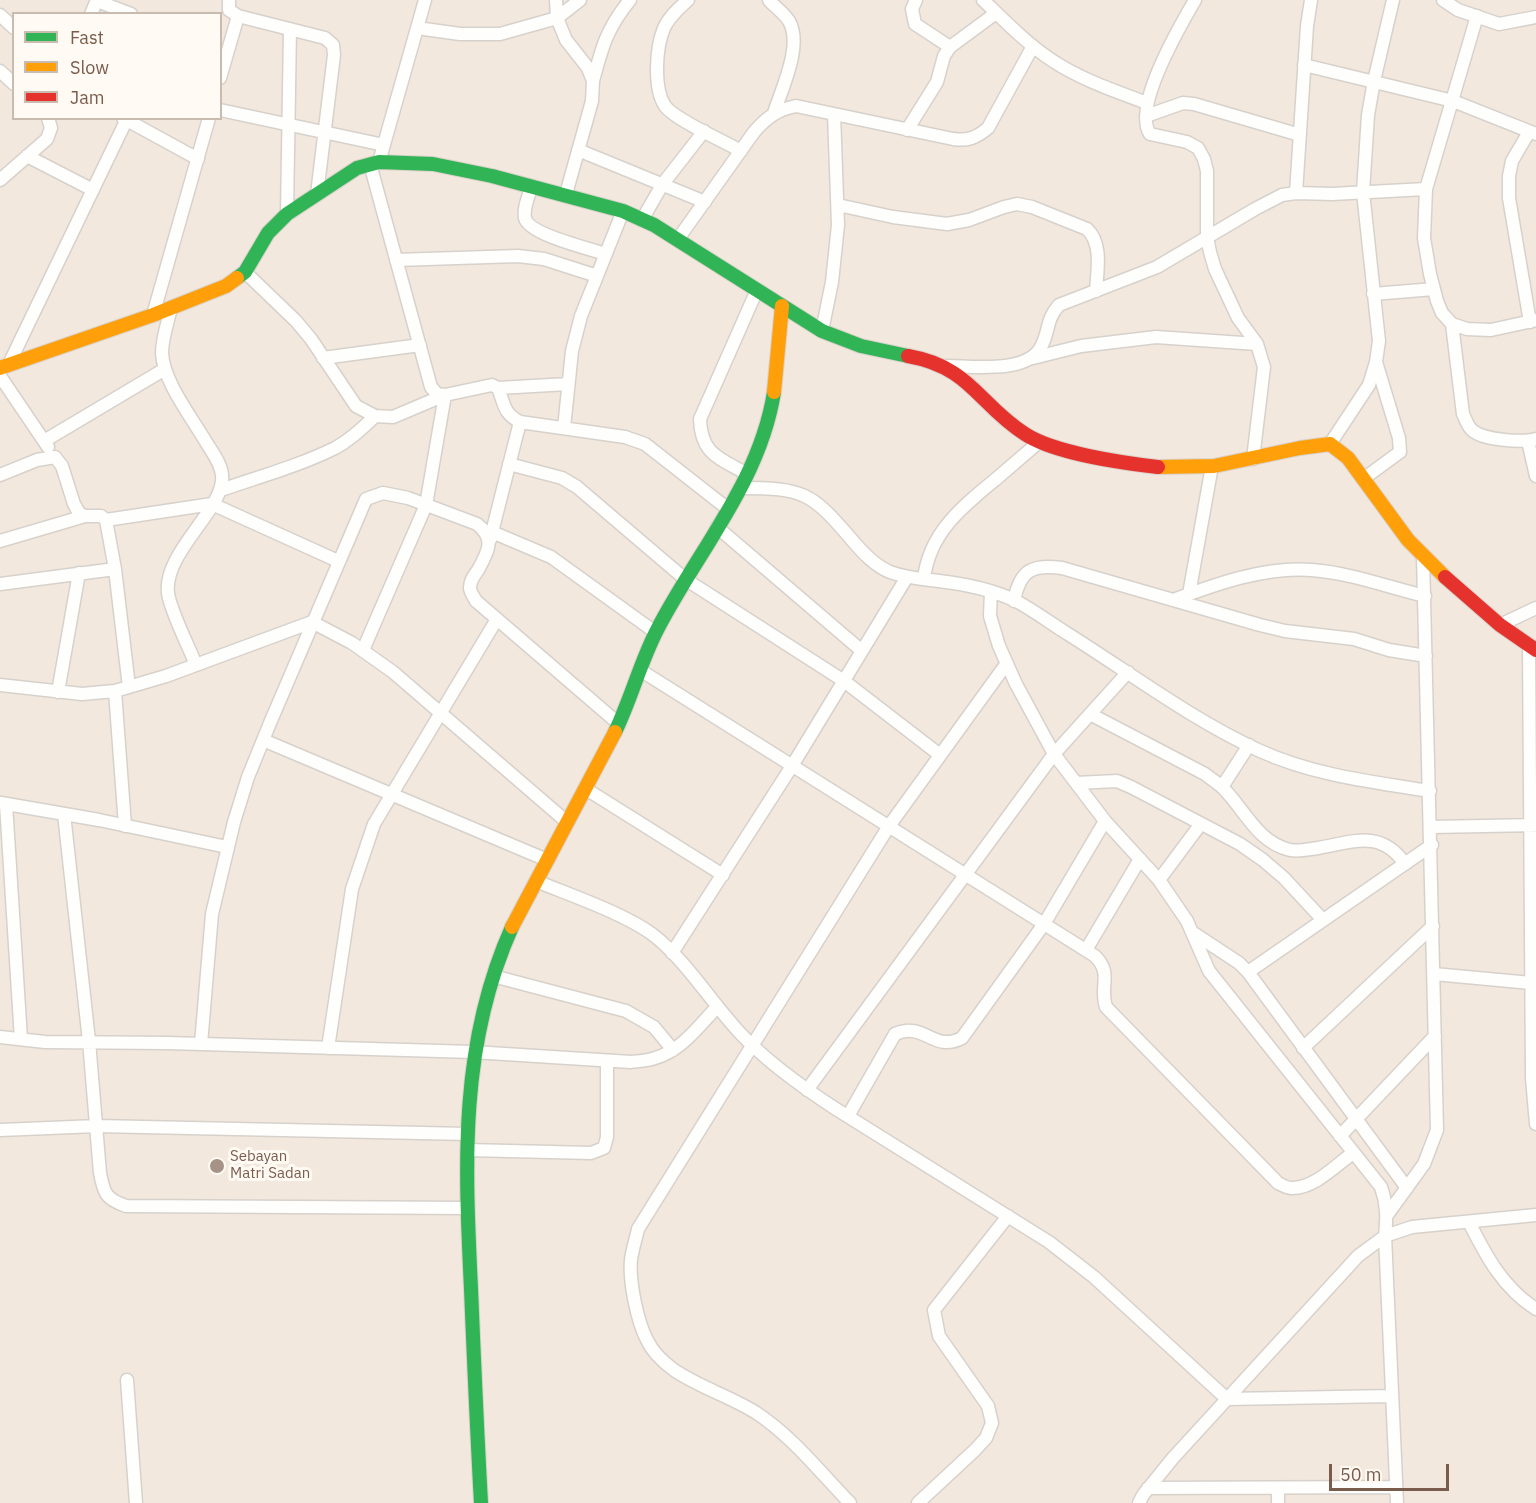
<!DOCTYPE html>
<style>
body{margin:0}
#map{position:relative;width:1536px;height:1503px;overflow:hidden;background:#f9f5f0;font-family:"IBM Plex Sans",sans-serif}
canvas{display:block}
.legend{position:absolute;left:12px;top:12px;width:210px;height:108px;box-sizing:border-box;background:#fffaf3;border:2px solid #cabbb1;margin:0;padding:8px 10px;list-style:none;font-size:18px;color:#7a5c4d}
.legend li{display:flex;align-items:center;gap:12px;height:30px}
.legend b{width:30px;border:2px solid #cabbb1}
.scale{position:absolute;left:1329px;top:1464px;width:120px;height:27px;box-sizing:border-box;border:3px solid #7a5c4d;border-top:0;padding-left:8px;font-size:18px;line-height:21px;white-space:nowrap;color:#7a5c4d;-webkit-text-stroke:4px #fffaf3;paint-order:stroke}
</style>
<div id="map">
<canvas width="1536" height="1503"></canvas>
<ul class="legend">
<li><b style="height:8px;background:#30b455"></b>Fast</li>
<li><b style="height:8px;background:#ff9f0a"></b>Slow</li>
<li><b style="height:8px;background:#e5322d"></b>Jam</li>
</ul>
<div class="scale">50 m</div>
</div>
<script>
const g = document.querySelector('canvas').getContext('2d');
g.lineJoin = 'round';
function fill(path, color) {
  g.fillStyle = color;
  g.fill(path, 'evenodd');
}
function strokePath(path, color, width, dash) {
  g.strokeStyle = color;
  g.lineWidth = width;
  g.lineCap = dash ? 'butt' : 'round';
  g.setLineDash(dash || []);
  g.stroke(path);
}
function drawText(font, color, halo, rows, align = 'center') {
  g.font = font + ' "IBM Plex Sans",sans-serif';
  g.lineWidth = 6;
  g.setLineDash([]);
  g.textBaseline = 'middle';
  g.strokeStyle = halo;
  g.fillStyle = color;
  for (const [text, x, y, turn = 0] of rows) {
    g.save();
    g.translate(x, y);
    g.rotate((+turn || 0) * Math.PI / 180);
    g.textAlign = isNaN(turn) ? turn : align;
    if (halo) g.strokeText(text, 0, 0);
    g.fillText(text, 0, 0);
    g.restore();
  }
}
fill(new Path2D(`
 M 0,0 L 1536,0 L 1536,1503 L 0,1503 ZM 14,14 L 220,14 L 220,118 L 14,118 Z`), '#f2e8de');
const street = new Path2D(`
 M 229,0 L 229,10 L 238,16 L 325,38 L 333,45 L 334,55 L 317,194
 M 556,0 L 557,18 L 566,40 L 588,68 L 593,81 L 592,101 L 566,194
 M 688,0 C 679,8 669,17 664,28 C 656,47 653,88 665,106 C 675,120 724,141 741,151
 M 769,0 C 775,7 784,13 789,21 C 803,45 782,88 774,113
 M 916,0 L 912,9 L 915,24 L 950,47
 M 983,0 C 1006,22 1027,44 1053,61 C 1082,80 1115,91 1147,103
 M 1195,0 C 1180,26 1132,107 1150,134 L 1187,142 L 1198,148 L 1204,159 L 1207,171 L 1207,237 L 1210,252 L 1215,269 L 1238,318 L 1257,344 L 1264,367 L 1253,459
 M 1443,0 L 1458,10 L 1499,24 L 1536,17
 M 97,1 L 131,14
 M 91,14 L 97,0
 M 0,15 L 14,28
 M 1477,16 L 1426,189 L 1424,238 L 1430,274 L 1437,301 L 1442,313 L 1452,324 L 1467,329 L 1491,330 L 1536,320
 M 417,28 L 460,34 L 500,34 L 557,18 L 580,0
 M 1304,65 L 1453,101 L 1536,134
 M 0,71 L 14,84
 M 220,78 L 238,16
 M 593,81 C 602,47 607,28 630,0
 M 220,110 L 384,145
 M 1146,116 L 1183,103 L 1194,104 L 1300,135
 M 123,118 L 198,159
 M 907,130 L 937,82 L 944,56 L 950,47 L 996,13
 M 1529,132 L 1512,161 L 1509,176 L 1509,198 L 1530,322
 M 578,150 L 705,202
 M 27,156 L 93,190
 M 379,162 L 425,0
 M 370,164 L 431,387 L 437,394 L 445,395 L 492,385 L 498,388 C 505,405 503,413 520,422 L 625,437 L 645,444 L 728,509
 M 0,180 L 47,139 L 51,128 L 48,118
 M 532,186 C 529,195 523,208 525,218 C 528,234 590,249 606,254
 M 1296,193 L 1307,26 L 1311,0
 M 838,205 L 893,217 L 947,224 L 969,220 L 1004,207 L 1017,204 L 1032,207 L 1087,229 C 1103,244 1097,271 1096,291
 M 287,214 L 290,29
 M 642,220 L 662,185 L 704,131
 M 678,239 L 754,132 C 767,117 777,110 796,106 L 953,139 C 968,141 976,138 988,128 L 1033,46
 M 396,260 L 518,256 L 544,259 L 597,276
 M 245,272 L 296,321 L 311,339 L 356,406 L 375,416 L 393,417 L 445,395
 M 1373,294 L 1434,289
 M 171,308 C 168,322 162,338 162,353 C 163,381 192,418 206,442 C 212,452 221,463 222,475 C 226,508 163,552 168,593 C 170,610 189,647 196,665
 M 153,315 L 209,118
 M 1452,324 L 1463,414 C 1466,420 1467,426 1473,431 C 1485,440 1522,443 1536,439
 M 822,331 L 832,282 L 838,225 L 834,114
 M 323,358 L 420,345
 M 1033,358 L 1081,346 L 1156,337 L 1257,344
 M 9,364 L 126,121
 M 946,366 C 972,366 1027,374 1041,347 C 1050,331 1045,321 1059,305 L 1157,267 L 1255,209 L 1282,195 L 1296,193 L 1332,194 L 1426,189
 M 0,376 L 48,447
 M 498,388 L 568,384
 M 564,428 L 572,351 L 581,316 L 623,211
 M 44,441 L 165,369
 M 1528,441 L 1536,476
 M 1330,444 L 1369,385 L 1376,362 L 1379,341 L 1363,192 L 1368,115 L 1374,81 L 1393,0
 M 509,464 L 562,478 L 577,487 L 685,579 L 844,681 L 940,755
 M 747,474 C 720,458 701,455 700,419 L 757,290
 M 0,475 L 37,460 L 55,457 L 62,466 L 74,504 L 79,513 L 85,516 L 101,516 L 106,520 L 115,569 L 129,687
 M 1363,479 L 1400,452 L 1399,438 L 1376,362
 M 740,488 C 804,488 811,492 852,540 C 863,553 875,566 890,572 C 906,578 923,579 939,581 C 965,584 990,589 1014,600 C 1032,609 1050,623 1068,634 C 1130,673 1191,719 1258,750 C 1312,775 1372,782 1430,791
 M 221,490 C 258,477 299,466 335,448 C 350,440 363,428 375,416
 M 106,520 L 212,504 L 338,561
 M 717,527 L 862,651
 M 492,532 L 551,557 L 655,632
 M 490,540 L 520,422
 M 0,541 L 85,516
 M 924,579 C 929,533 962,507 996,479 C 1010,467 1024,455 1039,442
 M 0,584 L 115,569
 M 991,591 L 990,616 L 999,646 L 1016,684 L 1054,754 L 1105,821 L 1159,880 L 1187,921 L 1209,971 L 1381,1187 C 1387,1204 1387,1218 1385,1236 L 1397,1503
 M 1189,594 L 1212,466
 M 1173,600 C 1216,584 1266,566 1312,570 C 1350,573 1388,587 1425,596
 M 1014,601 C 1020,570 1032,564 1062,568 L 1260,625 L 1285,631 L 1354,639 L 1389,650 L 1426,656
 M 1500,625 L 1536,608
 M 1529,645 L 1532,1078 L 1536,1124
 M 363,650 L 426,505 L 445,395
 M 640,670 L 1095,956 C 1113,974 1099,986 1106,1007 L 1278,1183 C 1282,1185 1287,1188 1291,1188 C 1314,1189 1336,1165 1353,1153
 M 0,685 L 82,694 L 115,691 L 166,676 L 312,622 L 352,643 L 393,672 L 567,822
 M 115,691 L 125,826
 M 58,692 L 79,573
 M 1090,714 L 1205,774 C 1211,779 1218,783 1223,788 C 1245,810 1257,842 1290,850 C 1299,852 1309,849 1318,848 C 1353,842 1381,829 1405,864
 M 263,740 L 547,860
 M 1076,783 L 1117,781 L 1131,787 L 1240,844 L 1263,860 L 1284,878 L 1323,920
 M 1222,787 L 1249,745
 M 586,789 L 723,875
 M 1,803 L 99,820 L 227,847
 M 6,804 L 21,1039
 M 64,814 L 89,1041 L 100,1173 C 104,1194 106,1199 126,1206 L 467,1208
 M 1431,827 L 1536,825
 M 1159,880 L 1200,825
 M 536,881 C 570,895 623,913 652,934 C 685,959 711,1002 740,1033 C 768,1063 802,1087 836,1109 L 1049,1242 L 1094,1277 L 1227,1399 L 1392,1396
 M 1195,934 L 1239,963 L 1248,972 L 1407,1188
 M 1086,950 L 1140,859
 M 672,953 L 792,766 L 907,577
 M 1248,972 L 1432,845
 M 1434,974 L 1531,983
 M 493,976 L 626,1011 L 654,1027 L 673,1050
 M 0,1037 L 45,1042 L 168,1043 L 473,1052 L 631,1062 C 639,1061 647,1061 655,1058 C 681,1051 699,1026 717,1007
 M 201,1044 L 212,914 L 234,822 L 248,777 L 270,723 L 366,499 L 383,493 L 408,498 L 477,524 C 496,539 488,552 478,570 C 474,576 470,580 470,588 C 470,592 474,597 476,601 L 619,724
 M 328,1048 L 352,889 L 374,824 L 497,619
 M 1303,1048 L 1433,926
 M 807,1090 L 1054,754 L 1128,672
 M 848,1116 L 895,1034 C 925,1021 933,1053 962,1038 L 1044,924 L 1105,821
 M 0,1130 L 97,1126 L 468,1134
 M 1340,1136 L 1435,1036
 M 468,1150 L 591,1153 L 604,1148 L 607,1137 L 607,1061
 M 1387,1215 L 1424,1164 L 1437,1130 L 1423,557
 M 1469,1222 C 1486,1256 1503,1288 1536,1309
 M 127,1380 L 136,1503
 M 1148,1488 L 1396,1487
 M 1278,1488 L 1278,1503
 M 850,1503 C 819,1471 792,1436 755,1412 C 729,1396 699,1387 674,1370 C 663,1362 653,1353 647,1340 C 637,1321 629,1281 631,1260 C 632,1250 636,1239 638,1229 L 889,826 L 1007,663
 M 918,1503 L 975,1450 L 986,1438 L 992,1423 L 988,1406 L 939,1336 L 934,1310 L 1008,1216
 M 1139,1503 L 1143,1495 L 1173,1458 L 1358,1256 L 1385,1236 L 1412,1227 L 1536,1215`);
const fast = new Path2D(`
 M 237,278 L 245,272 L 268,233 L 287,214 L 357,168 L 379,162 L 433,164 L 492,176 L 623,211 L 654,225 L 822,331 L 861,346 L 908,356
 M 615,732 C 631,699 640,663 657,630 C 697,552 760,482 774,392
 M 481,1503 C 477,1432 474,1361 471,1289 C 465,1164 459,1045 512,927`);
const slow = new Path2D(`
 M 0,368 L 153,315 L 226,286 L 237,278
 M 774,392 L 782,306
 M 1158,467 L 1214,466 L 1300,448 L 1330,444 L 1348,458 L 1408,540 L 1445,577
 M 512,927 L 615,732`);
const jam = new Path2D(`
 M 908,356 C 971,367 978,404 1025,434 C 1054,453 1123,463 1158,467
 M 1445,577 L 1500,625 L 1536,650`);
strokePath(street, '#d7d1cb', 15);
strokePath(fast, '#d9d2cb', 16);
strokePath(slow, '#d9d2cb', 16);
strokePath(jam, '#d9d2cb', 16);
strokePath(street, '#fefefd', 12);
strokePath(fast, '#30b455', 14);
strokePath(slow, '#ff9f0a', 14);
strokePath(jam, '#e5322d', 14);
for (const [x, y, r, color] of [
 [217,1166,8,"#a69286"]
]) {
  const dot = new Path2D();
  dot.arc(x, y, r, 0, 2 * Math.PI);
  g.fillStyle = color;
  g.fill(dot);
  strokePath(dot, '#fffaf3', 2);
}
drawText('15px', '#7a5c4d', '#fffaf3', [
 ["Sebayan",230,1157],
 ["Matri Sadan",230,1174]
], 'left');
</script>
